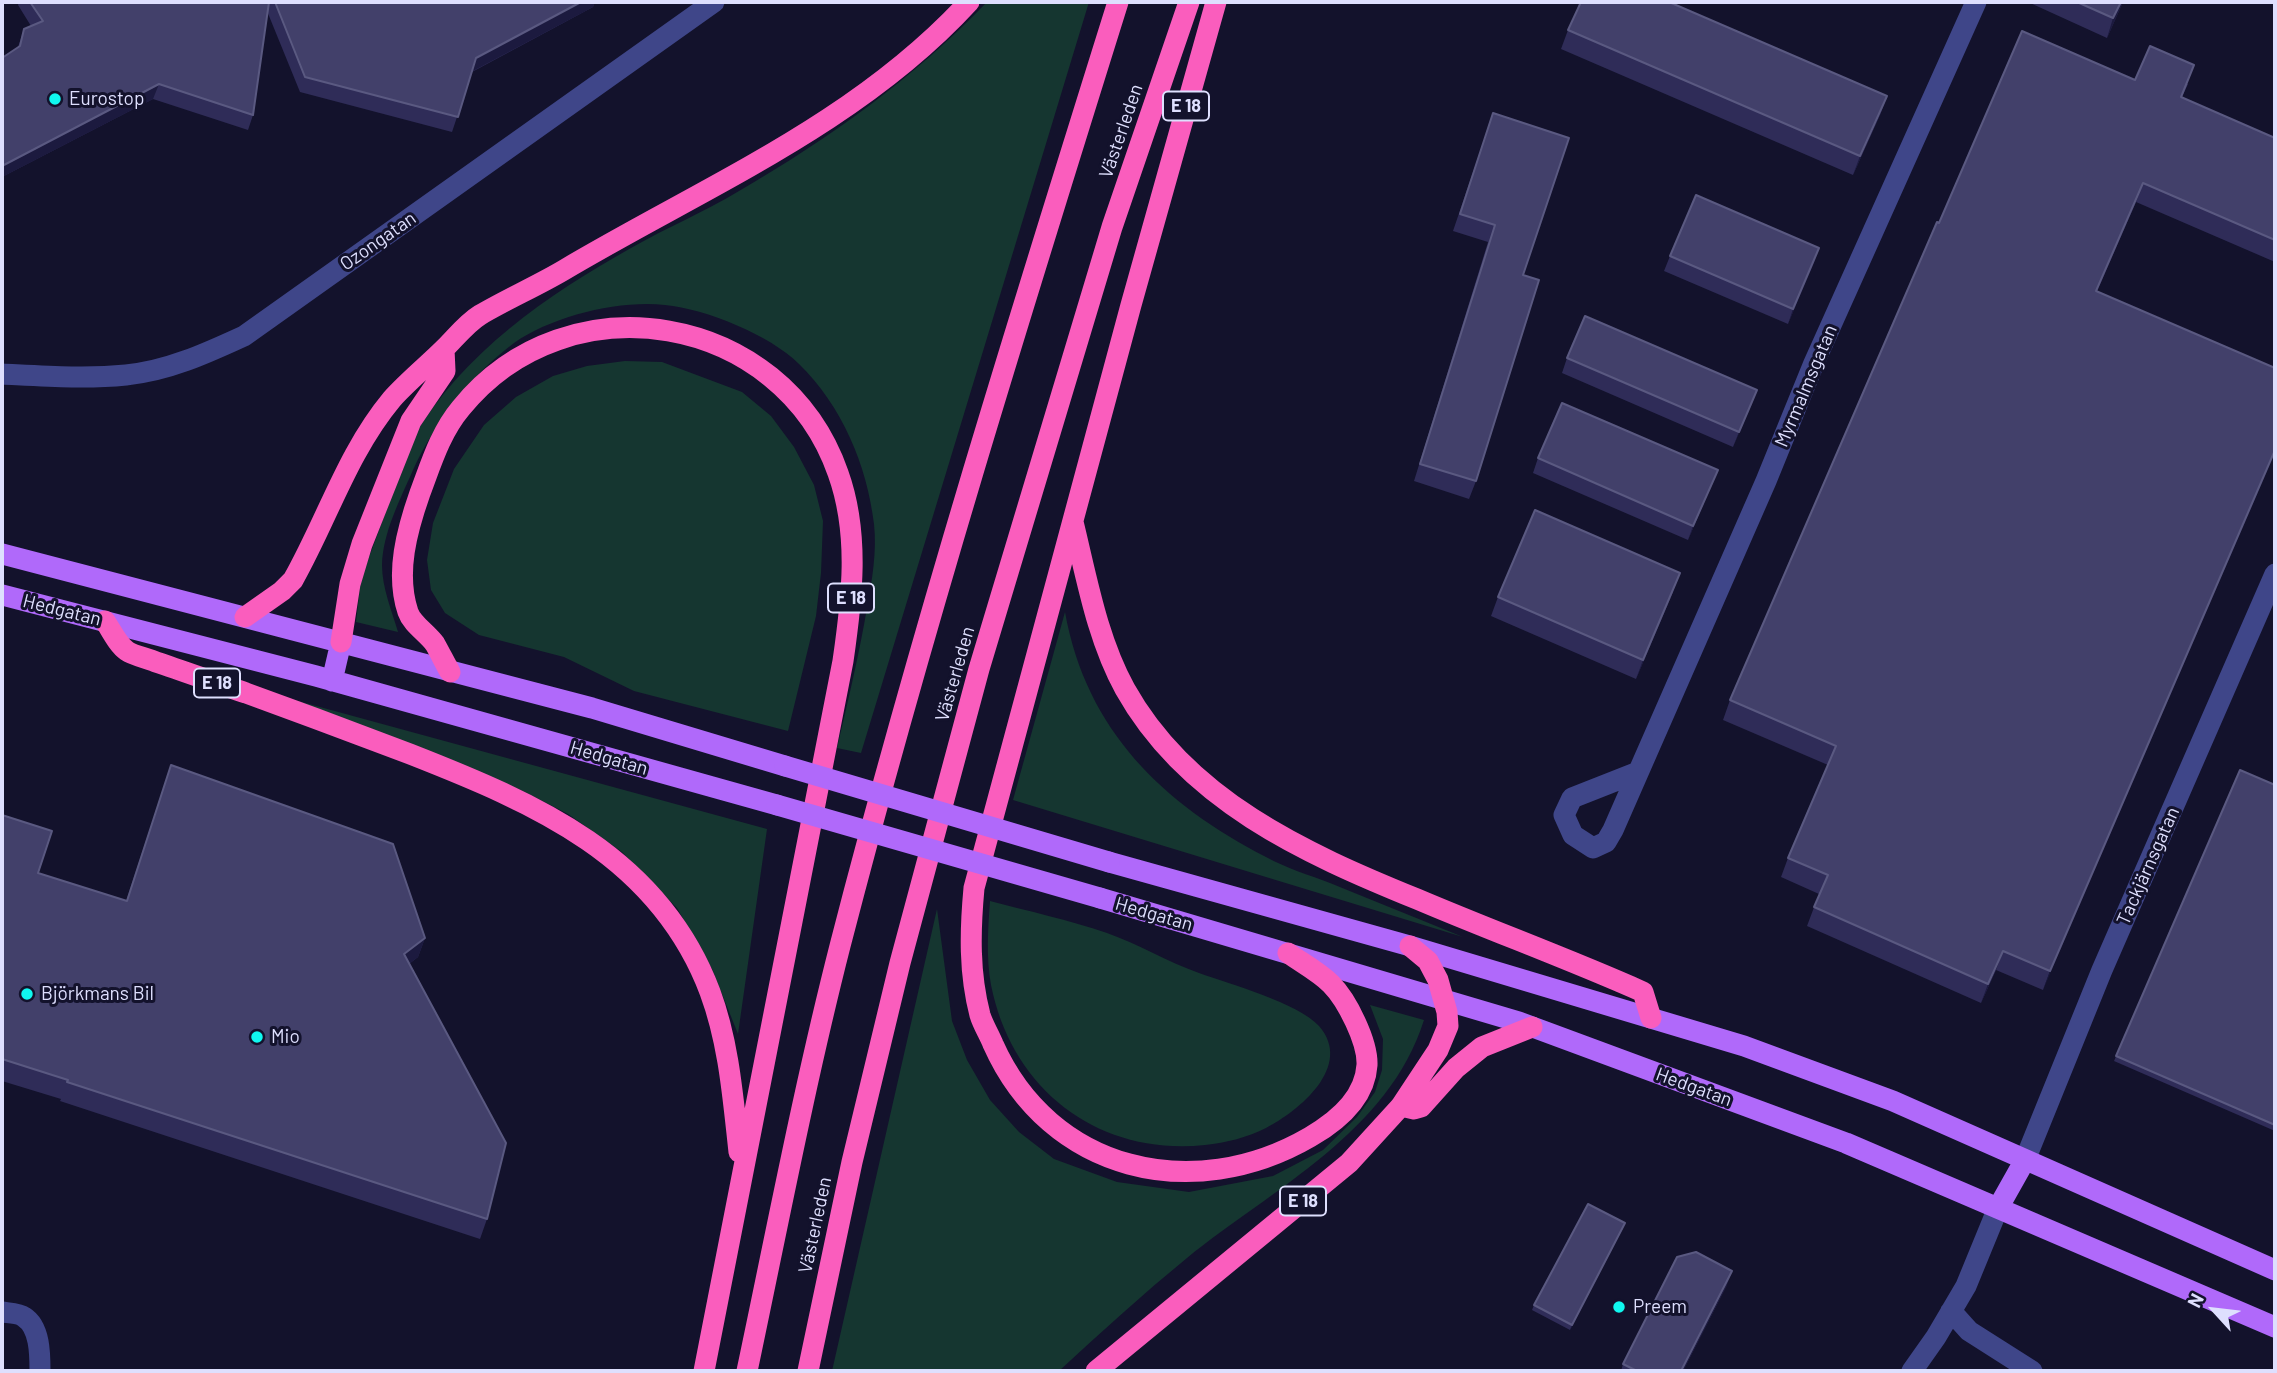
<!DOCTYPE html>
<meta charset="utf-8">
<style>
body{margin:0}
#map{position:relative;width:2277px;height:1373px;overflow:hidden;background:#13122c;font-family:Barlow,sans-serif}
canvas{display:block}
.frame{position:absolute;inset:0;border:4px solid #dedffe;pointer-events:none}
.north{position:absolute;left:2179px;top:1275px;width:70px;height:70px;-webkit-text-stroke:5px #13122c;paint-order:stroke;rotate:297deg;font-size:19px;font-weight:700;line-height:28px;text-align:center;color:#dedffe}
.north::after{content:'';display:block;margin:auto;width:24px;height:32px;background:#dedffe;clip-path:polygon(50% 0,100% 100%,50% 72%,0 100%)}
</style>
<div id="map">
<canvas width="2277" height="1373"></canvas>
<div class="frame"></div>
<div class="north">N</div>
</div>
<script>
const g = document.querySelector('canvas').getContext('2d');
g.lineJoin = 'round';
function fill(path, color) {
  g.fillStyle = color;
  g.fill(path, 'evenodd');
}
function strokePath(path, color, width, dash) {
  g.strokeStyle = color;
  g.lineWidth = width;
  g.lineCap = dash ? 'butt' : 'round';
  g.setLineDash(dash || []);
  g.stroke(path);
}
function drawText(font, color, halo, rows, align = 'center') {
  g.font = font + ' Barlow,sans-serif';
  g.lineWidth = 6;
  g.setLineDash([]);
  g.textBaseline = 'middle';
  g.strokeStyle = halo;
  g.fillStyle = color;
  for (const [text, x, y, turn = 0] of rows) {
    g.save();
    g.translate(x, y);
    g.rotate((+turn || 0) * Math.PI / 180);
    g.textAlign = isNaN(turn) ? turn : align;
    if (halo) g.strokeText(text, 0, 0);
    g.fillText(text, 0, 0);
    g.restore();
  }
}
fill(new Path2D(`
 M 987,2 L 1089,2 L 861,753 L 837,748 C 848,701 859,655 867,608 C 872,580 877,552 874,524 C 867,465 842,406 799,364 C 770,335 706,309 665,305 C 618,300 553,316 514,343 C 471,375 435,422 413,470 C 400,500 383,532 382,565 C 382,588 392,611 398,632 L 356,622 L 361,579 L 413,438 C 463,353 547,295 631,248 C 666,228 704,212 739,191 C 830,138 914,78 987,2 Z
 M 625,361 L 662,362 L 742,392 L 771,416 L 794,447 L 814,485 L 823,521 L 821,573 L 816,616 L 788,731 L 634,691 L 564,657 L 479,635 L 445,613 L 431,590 L 427,560 L 433,523 L 454,469 L 484,425 L 516,397 L 553,376 L 587,366 Z
 M 1065,612 C 1086,730 1163,804 1266,857 C 1286,868 1309,875 1330,883 C 1374,901 1419,919 1463,937 L 1013,800 Z
 M 287,698 L 767,829 L 738,1034 L 712,969 L 677,908 L 622,852 L 568,814 L 525,792 L 451,760 Z
 M 990,901 C 1028,911 1069,920 1107,933 C 1138,944 1168,962 1199,973 C 1230,984 1298,1003 1319,1026 C 1354,1066 1299,1111 1266,1128 C 1248,1137 1226,1143 1205,1145 C 1098,1156 1012,1090 991,985 C 986,957 988,929 990,901 Z
 M 937,909 L 952,1021 L 967,1060 L 990,1100 L 1019,1132 L 1054,1159 L 1117,1182 L 1189,1192 L 1273,1176 L 1323,1150 L 1357,1117 L 1375,1092 L 1382,1070 L 1383,1039 L 1370,1005 L 1424,1020 C 1389,1132 1272,1189 1187,1258 C 1143,1294 1101,1332 1059,1371 L 832,1371 Z`), '#153630');
strokePath(new Path2D(`
 M 2,374 C 43,376 85,379 126,375 C 168,371 207,353 244,336 L 714,2
 M 1638,772 L 1572,798 L 1564,815 L 1573,835 L 1593,848 L 1606,842 L 1613,830 L 1766,481 L 1814,363 L 1976,2
 M 2025,1160 L 2102,970 L 2275,574
 M 1951,1311 L 1969,1331 L 2032,1371
 M 2,1312 C 9,1313 19,1313 24,1317 C 40,1327 40,1354 40,1371
 M 1912,1371 L 1936,1337 L 1966,1286 L 1998,1208`), '#3f4689', 21);
strokePath(new Path2D(`
 M 2,554 L 592,708 L 785,766
 M 2,595 L 316,676 L 777,805
 M 332,681 L 341,642
 M 1109,862 L 1410,946 L 1744,1046 L 1893,1101 L 2275,1270
 M 1100,898 L 1519,1022 L 1846,1143 L 2275,1327
 M 1998,1208 L 2025,1160`), '#b069fa', 21);
strokePath(new Path2D(`
 M 1216,2 L 1131,305 L 974,888 C 970,931 969,973 980,1015 C 983,1025 989,1034 993,1044 C 1050,1172 1193,1205 1310,1137 C 1336,1122 1365,1098 1367,1065 C 1368,1042 1347,1000 1331,984 C 1319,972 1302,963 1288,953
 M 1073,522 C 1087,579 1097,638 1125,689 C 1187,800 1304,853 1417,899 C 1492,931 1569,959 1643,992 L 1651,1018
 M 245,617 L 282,591 L 293,580 C 327,520 347,453 392,399 C 408,381 428,365 445,348 C 456,337 467,323 480,315 C 507,299 537,286 564,270 C 704,187 857,124 969,2
 M 105,621 C 111,630 118,645 127,651 C 134,656 148,658 156,662 C 186,672 216,683 246,693 C 301,713 355,733 410,754 C 535,803 659,856 710,992 C 729,1043 733,1098 739,1152
 M 341,642 L 350,584 L 362,544 L 411,421 L 445,371 L 444,349
 M 450,672 C 445,663 440,653 435,644 C 427,633 412,624 408,612 C 395,573 407,530 420,493 C 431,464 440,433 461,408 C 568,276 782,313 838,473 C 860,534 852,599 843,661 L 704,1371
 M 1401,1106 L 1414,1109 L 1421,1107 L 1456,1068 L 1482,1047 L 1532,1027
 M 747,1371 C 777,1229 804,1087 840,946 C 922,628 1020,315 1118,2
 M 808,1371 L 852,1162 L 900,963 L 979,669 L 1112,227 L 1189,2
 M 1096,1371 L 1349,1163 L 1401,1106 L 1438,1050 L 1448,1026 L 1447,1012 L 1438,980 L 1428,961 L 1410,946`), '#fa5dbd', 21);
strokePath(new Path2D(`
 M 785,766 L 1109,862
 M 777,805 L 1100,898`), '#b069fa', 21);
fill(new Path2D(`
 M 19,2 L 595,2 L 593,7 L 472,72 L 452,132 L 300,92 L 267,11 L 253,115 L 248,130 L 153,99 L 2,177 L 2,58 L 18,47 L 24,29 L 31,26 L 18,5 Z
 M 2028,2 L 2123,2 L 2107,38 Z
 M 1568,30 L 1887,96 L 1880,115 L 1853,175 L 1561,49 Z
 M 2135,80 L 2188,84 L 2182,97 L 2275,138 L 2275,262 L 2136,202 L 2097,291 L 2275,368 L 2043,990 L 1996,970 L 1981,1003 L 1807,926 L 1819,894 L 1781,877 L 1788,858 L 1828,765 L 1723,720 L 1730,700 L 1939,223 Z
 M 1493,113 L 1523,275 L 1476,481 L 1469,499 L 1414,481 L 1488,242 L 1453,231 Z
 M 1819,248 L 1788,324 L 1664,271 L 1670,256 Z
 M 1567,358 L 1757,390 L 1733,447 L 1562,373 Z
 M 1538,458 L 1712,484 L 1688,540 L 1533,473 Z
 M 1673,592 L 1636,679 L 1491,616 L 1498,597 Z
 M 171,765 L 425,938 L 418,957 L 409,964 L 487,1219 L 480,1239 L 60,1101 L 61,1099 L 2,1081 L 2,815 L 38,873 L 126,901 Z
 M 2240,770 L 2275,785 L 2275,1131 L 2114,1061 Z
 M 1623,1228 L 1570,1330 L 1532,1310 L 1534,1305 Z
 M 1727,1285 L 1683,1371 L 1621,1371 L 1623,1364 Z`), '#2f2c58');
fill(new Path2D(`
 M 581,2 L 595,2 L 593,7 L 471,72 L 476,58 Z
 M 2121,2 L 2123,2 L 2107,38 L 2113,18 Z
 M 159,84 L 153,99 L 2,177 L 2,166 Z
 M 1887,96 L 1880,115 L 1853,175 L 1860,156 Z
 M 2143,183 L 2136,202 L 2089,310 L 2096,291 Z
 M 1819,248 L 1814,263 L 1788,324 L 1793,309 Z
 M 1757,390 L 1752,404 L 1733,447 L 1739,432 Z
 M 2275,450 L 2275,453 L 2043,990 L 2050,971 Z
 M 1718,470 L 1688,540 L 1693,526 Z
 M 1680,573 L 1673,592 L 1636,679 L 1643,660 Z
 M 425,938 L 418,957 L 397,973 L 404,954 Z
 M 2003,951 L 1996,970 L 1981,1003 L 1988,984 Z
 M 1625,1223 L 1623,1228 L 1570,1330 L 1572,1325 Z
 M 1732,1271 L 1727,1285 L 1683,1371 L 1681,1371 Z`), '#1c1a3f');
const building = new Path2D(`
 M 30,2 L 269,2 L 253,115 L 159,84 L 2,166 L 2,58 L 20,46 L 24,29 L 43,21 Z
 M 275,2 L 581,2 L 476,58 L 458,117 L 305,77 Z
 M 1581,2 L 1669,2 L 1887,96 L 1860,156 L 1568,30 Z
 M 2077,2 L 2121,2 L 2113,18 Z
 M 2022,31 L 2135,80 L 2150,46 L 2194,65 L 2181,97 L 2275,138 L 2275,240 L 2143,183 L 2096,291 L 2275,368 L 2275,450 L 2050,971 L 2003,951 L 1988,984 L 1814,907 L 1828,875 L 1788,858 L 1836,746 L 1730,700 L 1937,222 L 1939,223 Z
 M 1493,113 L 1569,138 L 1523,275 L 1539,280 L 1476,481 L 1420,464 L 1495,225 L 1460,214 Z
 M 1696,195 L 1819,248 L 1793,309 L 1670,256 Z
 M 1585,316 L 1757,390 L 1739,432 L 1567,358 Z
 M 1562,403 L 1718,470 L 1693,526 L 1538,458 Z
 M 1535,510 L 1680,573 L 1643,660 L 1498,597 Z
 M 171,765 L 393,844 L 425,938 L 404,954 L 506,1143 L 487,1219 L 67,1082 L 68,1080 L 2,1059 L 2,815 L 52,831 L 38,873 L 127,901 Z
 M 2240,770 L 2275,785 L 2275,1125 L 2116,1056 Z
 M 1588,1204 L 1625,1223 L 1572,1325 L 1534,1305 Z
 M 1696,1252 L 1732,1271 L 1681,1371 L 1637,1371 L 1623,1364 L 1677,1257 Z`);
fill(building, '#42406a');
strokePath(building, '#5a5981', 2);
for (const [x, y, r, color] of [
 [55,99,7,"#10f8f0"],
 [27,994,7,"#10f8f0"],
 [257,1037,7,"#10f8f0"],
 [1619,1307,7,"#10f8f0"]
]) {
  const dot = new Path2D();
  dot.arc(x, y, r, 0, 2 * Math.PI);
  g.fillStyle = color;
  g.fill(dot);
  strokePath(dot, '#13122c', 2.5);
}
for (const [x, y, w] of [
 [1186,106,46],
 [851,598,46],
 [217,683,46],
 [1303,1201,46]
]) {
  const box = new Path2D();
  box.roundRect(x - w / 2, y - 14.5, w, 29, 5);
  g.fillStyle = '#13122c';
  g.fill(box);
  strokePath(box, '#dedffe', 2);
}
drawText('bold 18px', '#dedffe', null, [
 ["E 18",1186,106],
 ["E 18",851,598],
 ["E 18",217,683],
 ["E 18",1303,1201]
]);
drawText('19px', '#dedffe', '#13122c', [
 ["Eurostop",69,99],
 ["Björkmans Bil",41,994],
 ["Mio",271,1037],
 ["Preem",1633,1307]
], 'left');
drawText('19px', '#dedffe', '#13122c', [
 ["Västerleden",1121,131,-71],
 ["Ozongatan",378,241,-35],
 ["Myrmalmsgatan",1806,386,-67],
 ["Hedgatan",62,610,14],
 ["Västerleden",955,674,-74],
 ["Hedgatan",609,758,16],
 ["Tackjärnsgatan",2148,866,-66],
 ["Hedgatan",1154,914,16],
 ["Hedgatan",1694,1087,20],
 ["Västerleden",815,1225,-78]
]);
</script>
